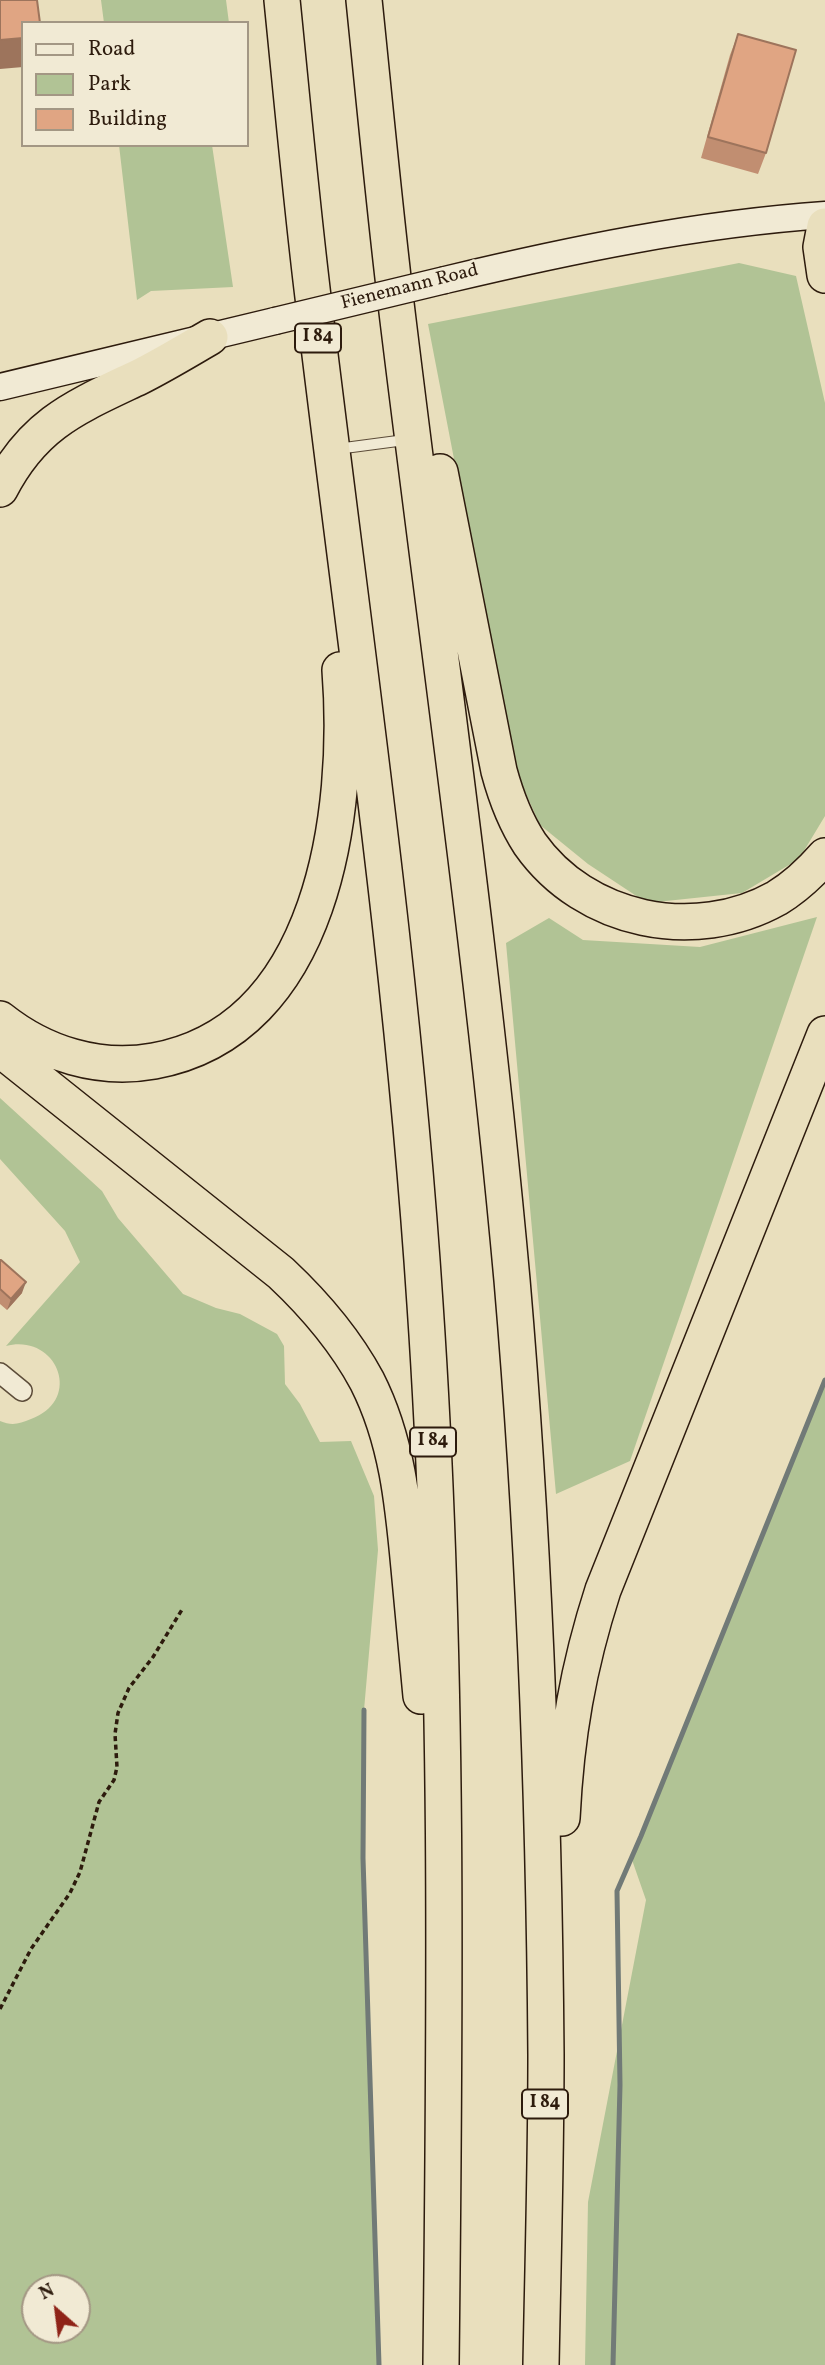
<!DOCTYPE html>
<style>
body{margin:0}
#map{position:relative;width:825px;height:2365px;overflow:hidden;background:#e9dfbd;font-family:Vollkorn,serif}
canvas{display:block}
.legend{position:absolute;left:21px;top:21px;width:228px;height:126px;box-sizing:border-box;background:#f1ead4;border:2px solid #a39784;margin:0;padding:9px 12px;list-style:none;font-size:21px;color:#2d1b0d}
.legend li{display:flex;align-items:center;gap:14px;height:35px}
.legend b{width:35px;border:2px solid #a39784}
.north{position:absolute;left:21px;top:2274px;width:70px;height:70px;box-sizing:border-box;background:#f1ead4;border:2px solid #a39784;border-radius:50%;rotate:332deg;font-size:19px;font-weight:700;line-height:28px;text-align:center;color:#2d1b0d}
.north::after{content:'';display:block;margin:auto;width:24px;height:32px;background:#8f2418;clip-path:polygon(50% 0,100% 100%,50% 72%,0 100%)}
</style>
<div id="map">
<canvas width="825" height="2365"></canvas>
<ul class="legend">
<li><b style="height:9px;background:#f1ead4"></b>Road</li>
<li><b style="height:19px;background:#b1c395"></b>Park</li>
<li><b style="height:19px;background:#e0a583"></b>Building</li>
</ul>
<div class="north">N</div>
</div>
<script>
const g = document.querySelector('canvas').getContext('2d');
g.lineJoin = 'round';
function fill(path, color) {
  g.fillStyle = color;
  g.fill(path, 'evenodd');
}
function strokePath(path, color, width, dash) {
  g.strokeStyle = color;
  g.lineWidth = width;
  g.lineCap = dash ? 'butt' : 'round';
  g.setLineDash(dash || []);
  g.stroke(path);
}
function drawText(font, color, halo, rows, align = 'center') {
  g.font = font + ' Vollkorn,serif';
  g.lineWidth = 5;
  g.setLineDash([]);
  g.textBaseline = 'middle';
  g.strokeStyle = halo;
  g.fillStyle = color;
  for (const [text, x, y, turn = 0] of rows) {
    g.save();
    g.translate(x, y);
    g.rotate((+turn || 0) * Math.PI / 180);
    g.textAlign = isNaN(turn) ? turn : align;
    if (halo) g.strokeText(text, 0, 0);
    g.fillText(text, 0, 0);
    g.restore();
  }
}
fill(new Path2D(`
 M 101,0 L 226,0 L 229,23 L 104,23 Z
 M 119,145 L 212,145 L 233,287 L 151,291 L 137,300 Z
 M 739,263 L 796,276 L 825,403 L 825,816 L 799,859 L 742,893 L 647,903 L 588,864 L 540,825 L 513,765 L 428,324 Z
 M 817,917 L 630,1461 L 556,1494 L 506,943 L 549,918 L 583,940 L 700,947 Z
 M 0,1098 L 102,1191 L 118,1218 L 183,1294 L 216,1308 L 240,1314 L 277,1334 L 284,1346 L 285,1384 L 300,1404 L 320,1442 L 351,1441 L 374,1496 L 378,1550 L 364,1710 L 363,1858 L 379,2365 L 0,2365 L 0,1421 C 12,1426 19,1424 31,1419 C 84,1400 57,1333 6,1346 L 80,1262 L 65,1231 L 0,1159 ZM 35,2288 L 77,2288 L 77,2330 L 35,2330 Z
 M 825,1382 L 825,2365 L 585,2365 L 588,2202 L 646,1900 L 631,1857 Z`), '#b1c395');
strokePath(new Path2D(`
 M 364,1710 L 363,1858 L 379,2365
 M 613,2365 L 620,2085 L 617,1891 L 641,1836 L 825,1380`), '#717a77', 5);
const lane = new Path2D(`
 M 337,449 L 405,440`);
const street = new Path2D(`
 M 0,1373 L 22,1391`);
const secondary = new Path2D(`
 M 445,280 C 571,250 696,224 825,215
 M 0,387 L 275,321`);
const highway = new Path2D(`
 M 282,0 C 292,99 301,198 313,297 C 353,632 403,966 425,1304 C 449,1657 445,2011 441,2365
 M 364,0 C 375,107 385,214 398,320 C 437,640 483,959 512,1280 C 534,1537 544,1797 546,2055 C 546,2158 543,2262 541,2365
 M 825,226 L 821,247 L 825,275
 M 440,472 L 499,771 C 506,797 515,821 530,844 C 585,922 695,944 777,898 C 795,887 811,872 825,856
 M 0,489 C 34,423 76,407 139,377 C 163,365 186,351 210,337
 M 0,1019 C 44,1054 99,1071 154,1061 C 324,1030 351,811 340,670
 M 0,1049 L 281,1273 C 314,1304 345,1340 367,1381 C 397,1440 403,1503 409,1568 C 413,1610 417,1653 421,1696
 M 562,1818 C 566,1737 578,1667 603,1590 L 825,1034`);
strokePath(lane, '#5c4c39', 12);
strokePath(street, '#5c4c39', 22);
strokePath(secondary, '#2d1b0d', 29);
strokePath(highway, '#2d1b0d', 38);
strokePath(new Path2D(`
 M 0,2009 L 31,1949 L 70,1893 L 80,1872 L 99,1802 L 114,1780 L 117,1767 L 115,1734 L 118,1713 L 129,1688 L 153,1657 L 183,1608`), '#2d1b0d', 3.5, [5, 3.5]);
strokePath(lane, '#f1ead4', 10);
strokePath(street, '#f1ead4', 19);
strokePath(secondary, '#f1ead4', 26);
strokePath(highway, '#e9dfbd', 35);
const secondaryBridge = new Path2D(`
 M 275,321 L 445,280`);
strokePath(secondaryBridge, '#2d1b0d', 29, []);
strokePath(secondaryBridge, '#f1ead4', 26);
fill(new Path2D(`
 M 738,34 L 766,153 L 758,174 L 701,158 L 730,55 Z
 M 0,1260 L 22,1293 L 7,1310 L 0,1304 Z`), '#c18e71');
fill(new Path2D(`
 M 23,38 L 23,67 L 0,69 L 0,40 Z
 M 26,1282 L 22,1293 L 7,1310 L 11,1299 Z`), '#9d745c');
const building = new Path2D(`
 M 0,0 L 37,0 L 40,23 L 23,23 L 23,38 L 0,40 Z
 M 738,34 L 796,50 L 766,153 L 708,137 Z
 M 0,1260 L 1,1260 L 26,1282 L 11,1299 L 0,1289 Z`);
fill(building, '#e0a583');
strokePath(building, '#9d745c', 2);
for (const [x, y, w] of [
 [318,338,46],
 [433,1442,46],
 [545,2104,46]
]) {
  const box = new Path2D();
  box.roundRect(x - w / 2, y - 14.5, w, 29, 5);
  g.fillStyle = '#f1ead4';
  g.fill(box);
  strokePath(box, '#2d1b0d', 2);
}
drawText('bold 18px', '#2d1b0d', null, [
 ["I 84",318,338],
 ["I 84",433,1442],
 ["I 84",545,2104]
]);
drawText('19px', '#2d1b0d', '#f1ead4', [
 ["Fienemann Road",410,288,-14]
]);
</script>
